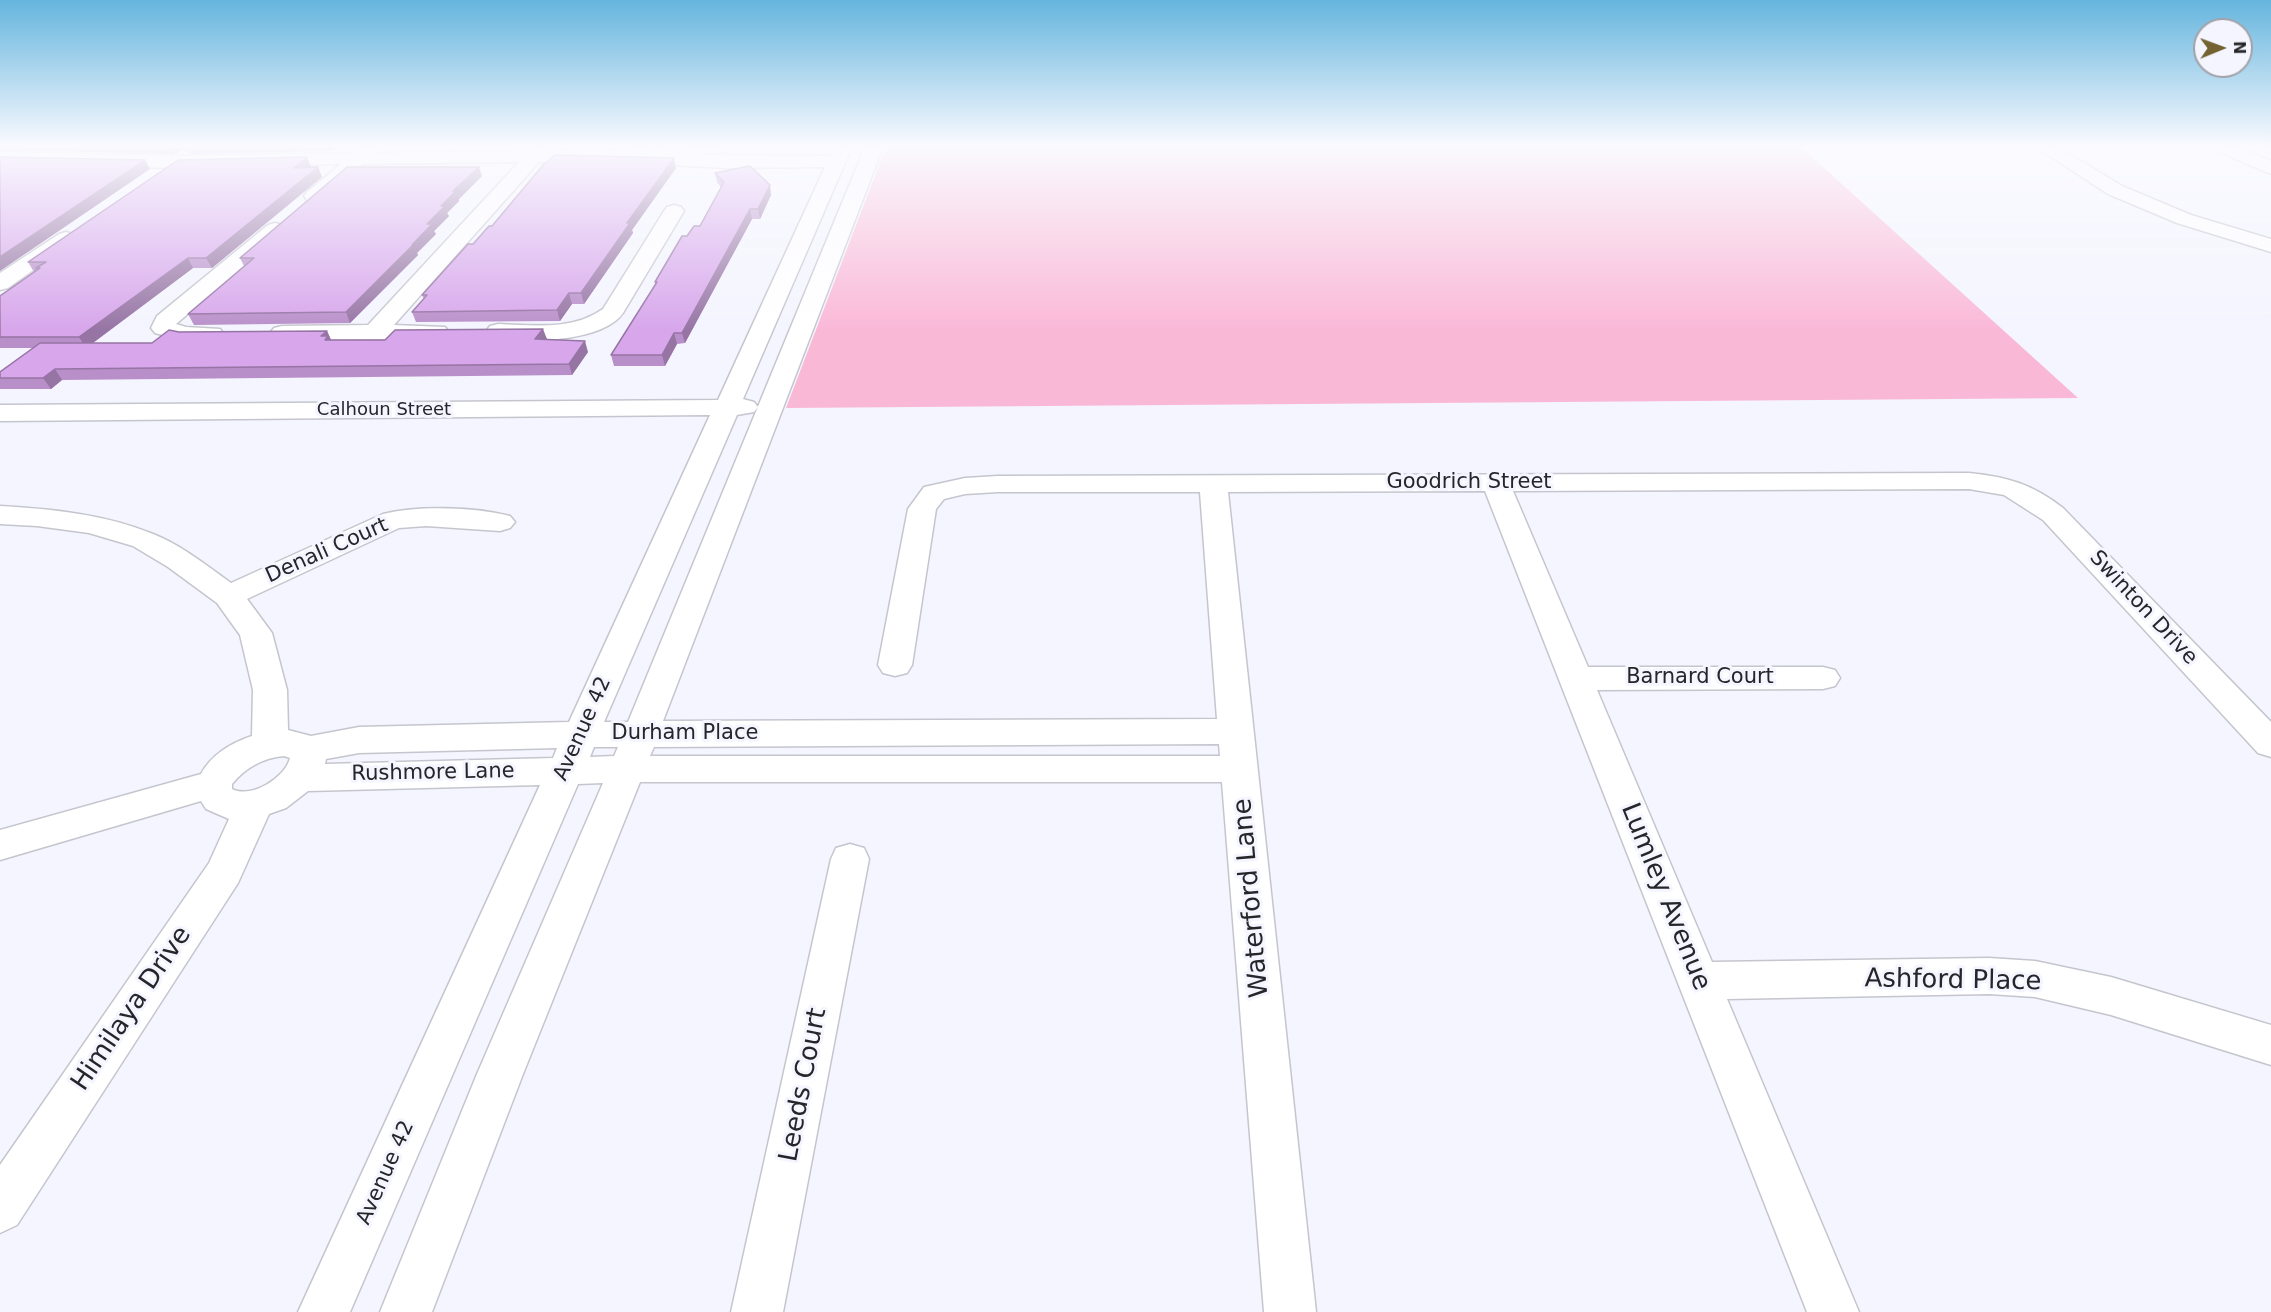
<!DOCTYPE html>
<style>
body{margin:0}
#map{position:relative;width:2271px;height:1312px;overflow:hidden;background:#f4f5fe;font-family:"DejaVu Sans",sans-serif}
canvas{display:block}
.north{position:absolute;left:2193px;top:18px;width:60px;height:60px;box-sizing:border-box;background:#f4f5fe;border:2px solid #a2a2a9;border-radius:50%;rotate:89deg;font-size:16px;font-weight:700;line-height:24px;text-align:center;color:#26262a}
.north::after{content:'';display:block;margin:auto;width:21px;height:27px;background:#746331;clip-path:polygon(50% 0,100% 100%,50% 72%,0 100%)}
</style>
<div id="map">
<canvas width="2271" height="1312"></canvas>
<div class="north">N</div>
</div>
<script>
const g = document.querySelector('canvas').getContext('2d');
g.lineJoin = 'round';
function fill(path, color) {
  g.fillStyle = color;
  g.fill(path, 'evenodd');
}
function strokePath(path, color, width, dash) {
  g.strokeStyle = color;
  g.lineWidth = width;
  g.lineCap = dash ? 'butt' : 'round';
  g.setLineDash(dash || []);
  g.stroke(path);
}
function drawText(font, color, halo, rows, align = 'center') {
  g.font = font + ' "DejaVu Sans",sans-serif';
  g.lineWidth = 6;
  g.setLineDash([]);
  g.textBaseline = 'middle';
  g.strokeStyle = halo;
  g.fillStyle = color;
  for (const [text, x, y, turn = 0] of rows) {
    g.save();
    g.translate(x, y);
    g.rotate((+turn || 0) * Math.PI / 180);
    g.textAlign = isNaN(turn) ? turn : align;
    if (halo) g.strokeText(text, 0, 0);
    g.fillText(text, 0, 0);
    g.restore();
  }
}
fill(new Path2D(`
 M 886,147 L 1801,147 L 2078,398 L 786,408 Z`), '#fab8d7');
const minor = new Path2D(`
 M 361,147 L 381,147 L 376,153 L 529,151 L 533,147 L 552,147 L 549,151 L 734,147 L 731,151 L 696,155 L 830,156 L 834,147 L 852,147 L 743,399 L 754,402 L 758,407 L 754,412 L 737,415 L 604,722 L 628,722 L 865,147 L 883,147 L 663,721 L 1217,719 L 1200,492 L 998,492 L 965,494 L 944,499 L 936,509 L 912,665 L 907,673 L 895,676 L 883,673 L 878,665 L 908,509 L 924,487 L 965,478 L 998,476 L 1969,473 C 2008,477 2032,484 2063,508 L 2271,722 L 2271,757 L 2258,753 L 2043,520 L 2004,495 L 1969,489 L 1513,491 L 1588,667 L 1823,667 L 1835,670 L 1840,678 L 1835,686 L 1823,689 L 1597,690 L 1712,962 L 1989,958 L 2035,961 L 2111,977 L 2271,1025 L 2271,1065 L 2111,1015 L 2035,997 L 1989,994 L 1727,999 L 1859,1312 L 1807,1312 L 1485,491 L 1228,492 L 1316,1312 L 1264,1312 L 1222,782 L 640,782 L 523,1074 L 432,1312 L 380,1312 L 477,1074 L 603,783 L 578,784 L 350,1312 L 298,1312 L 540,785 L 308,791 L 286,808 L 269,814 L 238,883 L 17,1225 L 0,1233 L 0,1165 L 209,863 L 229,819 L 206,809 L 201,801 L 0,860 L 0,830 L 201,774 C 212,754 231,743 252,736 L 253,690 L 240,635 L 217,603 L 168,567 L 133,546 L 89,533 L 37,526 L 0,524 L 0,506 C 51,509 105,514 153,534 C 181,545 206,565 231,583 L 383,514 C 417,505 476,507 510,516 L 515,522 L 510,528 L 500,531 L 426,526 L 399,528 L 247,599 L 272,633 L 287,690 L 288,730 L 311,736 L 359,727 L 569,722 L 710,415 L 0,421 L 0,405 L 718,400 L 825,167 L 725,168 L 615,162 L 539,162 L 394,325 L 445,327 L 449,332 L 445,337 L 437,339 L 282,340 L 274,338 L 270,333 L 274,328 L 282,326 L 368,325 L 519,162 L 363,164 L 321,200 L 307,200 L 304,196 L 307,192 L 341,164 L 177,168 L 0,164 L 0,152 L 177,156 L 354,153 ZM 1219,744 L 1220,756 L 650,756 L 654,747 ZM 594,747 L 618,747 L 614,756 L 590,757 ZM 557,748 L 553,758 L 325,764 L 326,759 L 359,753 ZM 284,756 L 290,758 C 285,778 251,799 232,789 L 232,784 C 246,767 263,758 284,756 Z
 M 2036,147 L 2058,147 L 2122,186 L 2191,215 L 2271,239 L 2271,252 L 2177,223 L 2108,194 Z
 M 2214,147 L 2238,147 L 2271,161 L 2271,174 L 2217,151 Z
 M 674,205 L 681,207 L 684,211 L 623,313 C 602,343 522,344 490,336 L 486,331 L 490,326 L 498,324 C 534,325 572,331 603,309 L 664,211 L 667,207 Z
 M 275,223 L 282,225 L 285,229 L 282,233 L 176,324 L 186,327 L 220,329 L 224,334 L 220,339 L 185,341 L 155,333 L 151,328 L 157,316 L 268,225 Z
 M 66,232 L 73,234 L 76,238 L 73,242 L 8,288 L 0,290 L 0,273 L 59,234 Z
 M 850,844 L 864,848 L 869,859 L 783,1312 L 731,1312 L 831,859 L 836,848 Z`);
strokePath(minor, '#c5c5ce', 3);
fill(minor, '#fff');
fill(new Path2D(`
 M 0,147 L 337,147 L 331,151 L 192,154 L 182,150 L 173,154 L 0,150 Z
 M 572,147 L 632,147 L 572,148 Z
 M 310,167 L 318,167 L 322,177 L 212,268 L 193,268 L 93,343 L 152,343 L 179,332 L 327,331 L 331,340 L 547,340 L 588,352 L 572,375 L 62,380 L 51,389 L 0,389 L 0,372 L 33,348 L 0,348 L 0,296 L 34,272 L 28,262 L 311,167 Z
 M 676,168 L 632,230 L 633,233 L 584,304 L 572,304 L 560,321 L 416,322 L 412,312 L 424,299 L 422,295 L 473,244 L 492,226 Z
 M 715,173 L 771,195 L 760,219 L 752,219 L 685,343 L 677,344 L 665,366 L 614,366 L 611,355 L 655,284 L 655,282 L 687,236 L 700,226 L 721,187 L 717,182 Z
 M 482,176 L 459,199 L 459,201 L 447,213 L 449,216 L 434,231 L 436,234 L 417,253 L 418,255 L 350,323 L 194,325 L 188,314 L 244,266 L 240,258 Z`), '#b98fca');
fill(new Path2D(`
 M 169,147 L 181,147 L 182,150 L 173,154 Z
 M 330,147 L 337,147 L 331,151 Z
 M 307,157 L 311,167 L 298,177 L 294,168 Z
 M 674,158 L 676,168 L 632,230 L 633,233 L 584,304 L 581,293 L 627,223 Z
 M 145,160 L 150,169 L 0,271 L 0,257 Z
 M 318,167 L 322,177 L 212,268 L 206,258 Z
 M 479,167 L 482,176 L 459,199 L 459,201 L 447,213 L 449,216 L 434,231 L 436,234 L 417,253 L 418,255 L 350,323 L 346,312 L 412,245 L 453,191 Z
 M 770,185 L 771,195 L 760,219 L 758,209 Z
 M 750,209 L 752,219 L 685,343 L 682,333 Z
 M 188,258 L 193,268 L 86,348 L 79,337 Z
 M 569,293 L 572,304 L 560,321 L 557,310 Z
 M 543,329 L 547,339 L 535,339 Z
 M 327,331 L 332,342 L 333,347 L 321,336 Z
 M 674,333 L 677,344 L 665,366 L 662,355 Z
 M 585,341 L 588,352 L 572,375 L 569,364 Z
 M 55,369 L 62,380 L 51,389 L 43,378 Z`), '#9674a4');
const building = new Path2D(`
 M 555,155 L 674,158 L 627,223 L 630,223 L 581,293 L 569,293 L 557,310 L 412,312 L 427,295 L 422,295 L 468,244 L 473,244 L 489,226 L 492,226 L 544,164 Z
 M 0,157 L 145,160 L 0,257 Z
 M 307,157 L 294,168 L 318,167 L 206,258 L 188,258 L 79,337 L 0,337 L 0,296 L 40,268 L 36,268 L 46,262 L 28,262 L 178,160 Z
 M 750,166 L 770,185 L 758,209 L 750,209 L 682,333 L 674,333 L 662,355 L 611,355 L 657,282 L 655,282 L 682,236 L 687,236 L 694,226 L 700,226 L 724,182 L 715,173 Z
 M 347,167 L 479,167 L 453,191 L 456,191 L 441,206 L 445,206 L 427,224 L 432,224 L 412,245 L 414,244 L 346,312 L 188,314 L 254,258 L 240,258 Z
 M 543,329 L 535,339 L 585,341 L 569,364 L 55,369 L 43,378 L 0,378 L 0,372 L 40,343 L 152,343 L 169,330 L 179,332 L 327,331 L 321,336 L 328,336 L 325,340 L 385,340 L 395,330 Z`);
fill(building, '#d7a6eb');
strokePath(building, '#9674a4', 1.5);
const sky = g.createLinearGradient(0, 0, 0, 331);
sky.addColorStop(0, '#65b5de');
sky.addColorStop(0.44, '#fafaff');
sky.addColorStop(1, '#fafaff00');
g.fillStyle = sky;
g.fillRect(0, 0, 2271, 331);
drawText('18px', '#26262a', '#f4f5fe', [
 ["Calhoun Street",384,410]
]);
drawText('21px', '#26262a', '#f4f5fe', [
 ["Goodrich Street",1469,483],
 ["Denali Court",327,551,-24],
 ["Swinton Drive",2143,608,47],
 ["Barnard Court",1700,678],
 ["Avenue 42",583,729,-66],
 ["Durham Place",685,734],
 ["Rushmore Lane",433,773,-1],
 ["Avenue 42",386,1173,-66]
]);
drawText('26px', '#26262a', '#f4f5fe', [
 ["Lumley Avenue",1665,897,68],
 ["Waterford Lane",1252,898,-95],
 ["Ashford Place",1953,981,1],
 ["Himilaya Drive",132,1009,-56],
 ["Leeds Court",804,1085,-79]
]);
</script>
